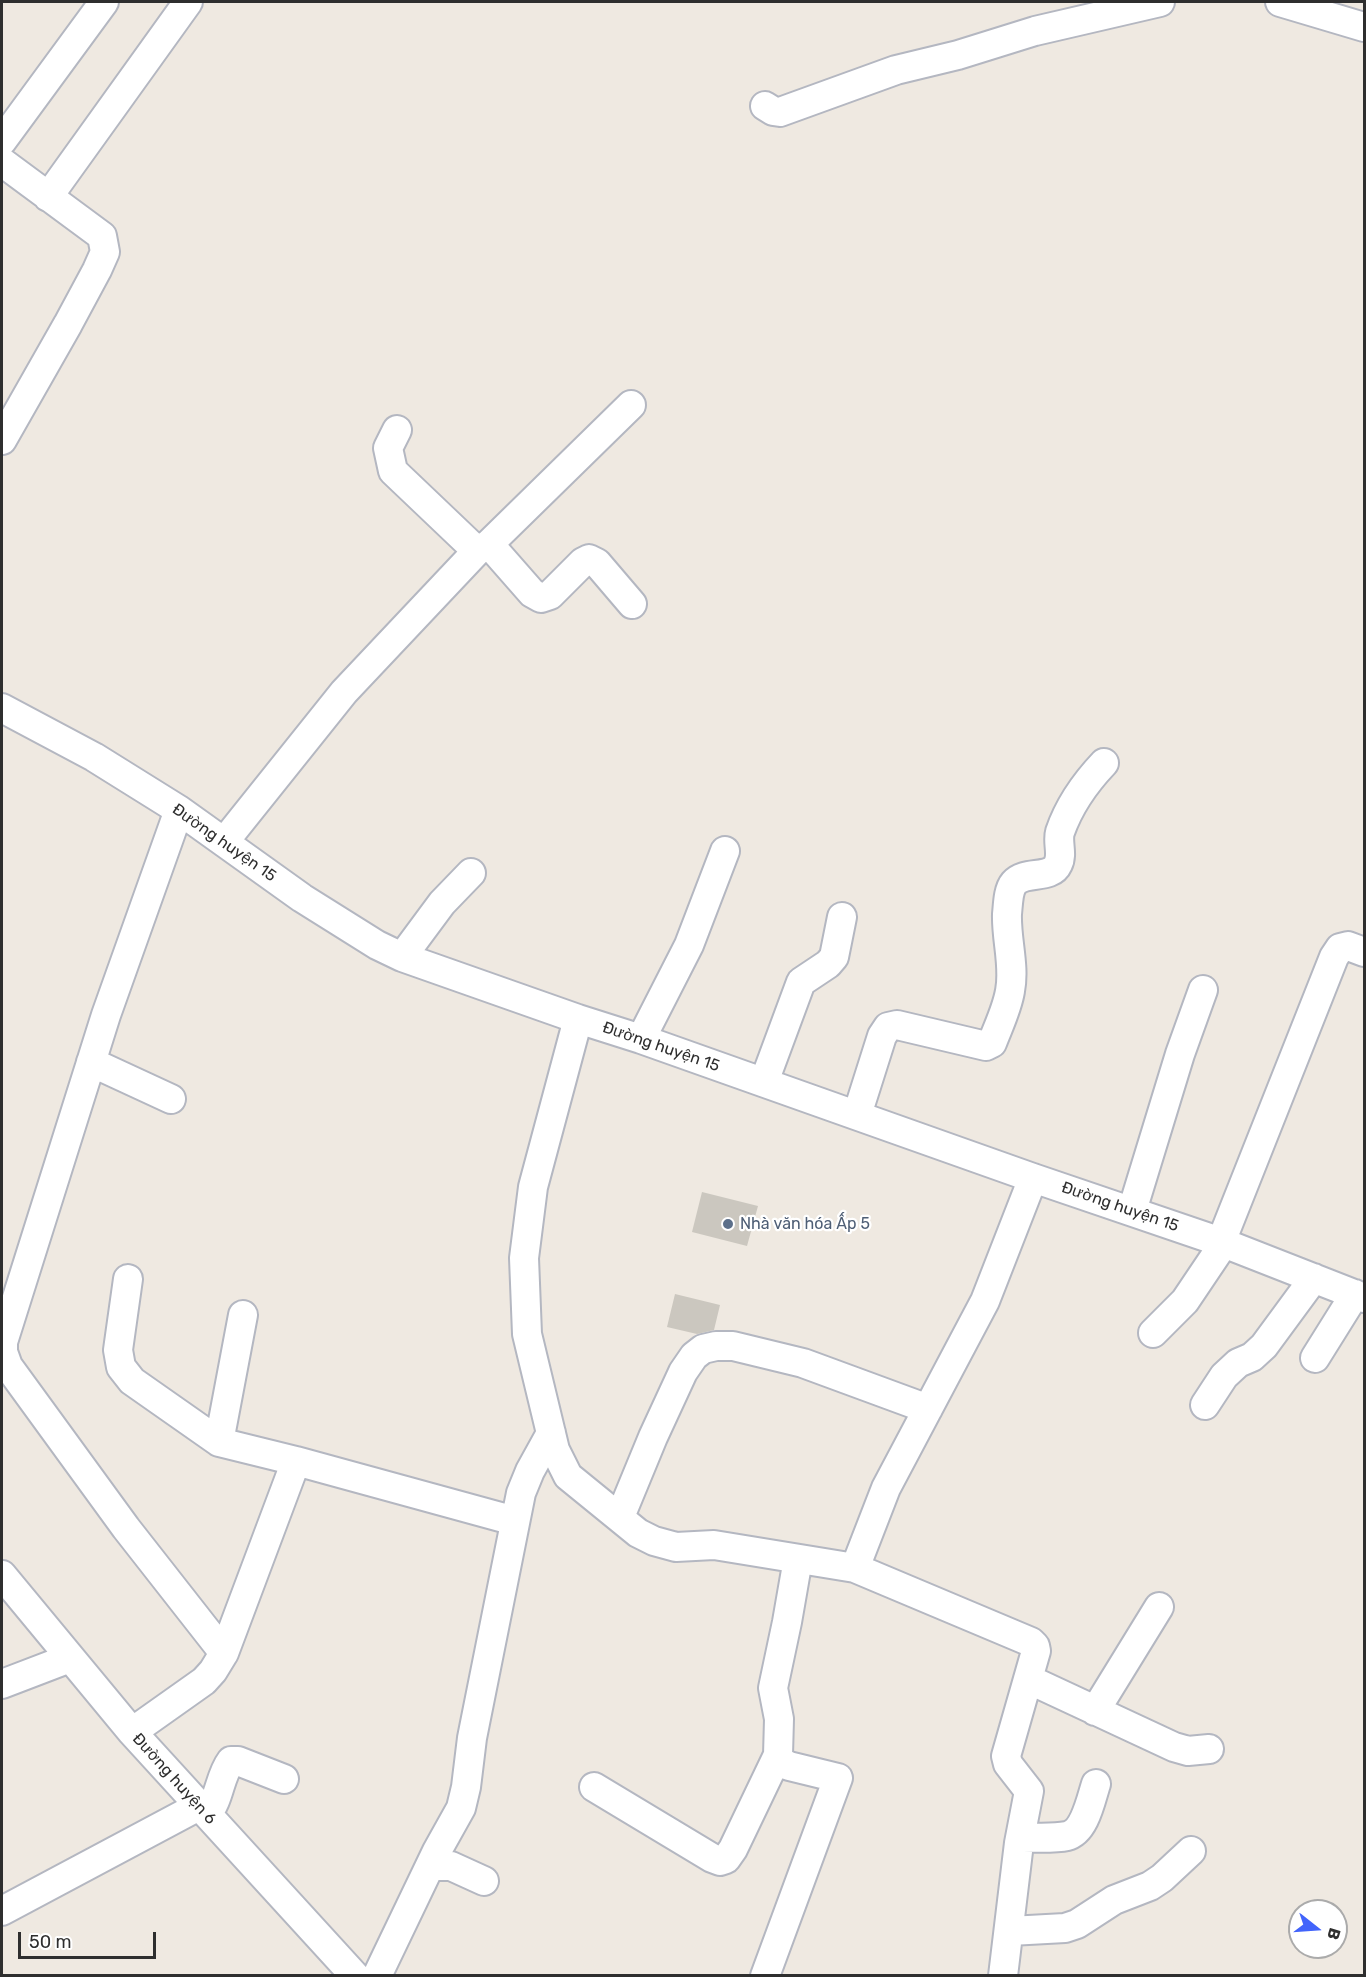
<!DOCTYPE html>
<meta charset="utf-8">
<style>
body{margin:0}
#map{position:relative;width:1366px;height:1977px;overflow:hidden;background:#efe9e1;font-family:Rubik,sans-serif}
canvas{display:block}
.frame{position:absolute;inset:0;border:3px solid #2e2e2e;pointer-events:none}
.north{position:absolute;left:1288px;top:1899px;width:60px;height:60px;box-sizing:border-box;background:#fff;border:2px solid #ababab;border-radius:50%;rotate:107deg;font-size:16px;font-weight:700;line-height:24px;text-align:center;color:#2e2e2e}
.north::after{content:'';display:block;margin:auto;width:21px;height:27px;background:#4264fb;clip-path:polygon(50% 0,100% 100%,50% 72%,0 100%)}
.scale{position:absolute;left:18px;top:1932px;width:138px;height:27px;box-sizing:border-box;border:3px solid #2e2e2e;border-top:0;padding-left:8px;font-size:18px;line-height:21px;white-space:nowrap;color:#2e2e2e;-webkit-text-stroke:4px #fff;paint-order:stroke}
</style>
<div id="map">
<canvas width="1366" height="1977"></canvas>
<div class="frame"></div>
<div class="north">B</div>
<div class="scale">50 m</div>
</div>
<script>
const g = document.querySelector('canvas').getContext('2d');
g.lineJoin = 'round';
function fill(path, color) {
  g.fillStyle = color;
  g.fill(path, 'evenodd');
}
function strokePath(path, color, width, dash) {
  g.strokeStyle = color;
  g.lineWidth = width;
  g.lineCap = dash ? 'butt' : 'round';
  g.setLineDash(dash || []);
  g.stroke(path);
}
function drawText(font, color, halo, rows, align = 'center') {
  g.font = font + ' Rubik,sans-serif';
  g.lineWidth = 4.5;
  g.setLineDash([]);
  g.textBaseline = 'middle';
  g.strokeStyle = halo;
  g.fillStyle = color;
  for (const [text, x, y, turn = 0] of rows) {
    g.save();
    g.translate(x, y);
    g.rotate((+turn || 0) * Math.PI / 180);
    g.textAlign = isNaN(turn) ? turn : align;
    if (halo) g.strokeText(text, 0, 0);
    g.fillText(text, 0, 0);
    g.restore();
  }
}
fill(new Path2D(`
 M 702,1192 L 758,1206 L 747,1246 L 692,1232 Z
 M 675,1294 L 720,1305 L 714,1330 L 697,1334 L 667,1327 Z`), '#cbc7bf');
const minor = new Path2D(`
 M 1280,2 L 1364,27
 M 765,106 L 773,111 L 780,112 L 896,70 L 958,55 L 1035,31 L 1160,2
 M 2,141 L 104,2
 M 2,162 L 102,236 L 105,252 L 97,270 L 68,324 L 2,440
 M 48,197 L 188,2
 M 397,430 L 388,448 L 393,471 L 477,551
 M 489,544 L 532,593 L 541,598 L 550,595 L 583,562 L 589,559 L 597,563 L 632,604
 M 2,708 L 94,757 L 179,810 L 302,898 L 377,945 L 402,957 L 578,1019 L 641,1039 L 1033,1178 L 1221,1242 L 1364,1298
 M 224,842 L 344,692 L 477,551 L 489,544 L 631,405
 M 402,957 L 442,903 L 471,873
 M 578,1019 L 533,1187 L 524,1258 L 527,1334 L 555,1450 L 568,1476 L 638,1533 L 654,1541 L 676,1547 L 714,1545 L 855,1568
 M 641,1039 L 689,945 L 725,851
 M 91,1062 L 171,1099
 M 764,1082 L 801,982 L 828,964 L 834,957 L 842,917
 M 857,1115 L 882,1036 L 888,1027 L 897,1025 L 986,1046 L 992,1043 C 998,1027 1007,1009 1010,991 C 1015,966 1006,939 1007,914 C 1008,905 1008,890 1014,883 C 1025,870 1051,880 1058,864 C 1063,854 1057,842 1060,832 C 1069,806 1085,783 1104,763
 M 1132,1211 L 1180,1054 L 1203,990
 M 1221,1242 L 1334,957 L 1340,948 L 1348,946 L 1364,952
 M 128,1279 L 118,1350 L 121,1367 L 132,1381 L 219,1442 L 296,1461 L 515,1521
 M 1153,1333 L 1185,1301 L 1224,1243
 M 1315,1358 L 1355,1294
 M 1205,1405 L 1224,1376 L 1238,1363 L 1252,1357 L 1264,1346 L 1314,1278
 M 219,1442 L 243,1315
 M 620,1517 L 653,1437 L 683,1372 L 694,1356 L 703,1349 L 716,1346 L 733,1346 L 803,1363 L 928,1409
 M 2,1575 L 132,1732 L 355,1976
 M 224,1653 L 296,1461
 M 1028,1679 L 1174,1747 L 1188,1751 L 1209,1749
 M 2,1684 L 70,1658
 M 1095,1711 L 1159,1607
 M 132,1732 L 204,1681 L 213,1671 L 224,1653 L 126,1528 L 8,1366 L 3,1352 L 3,1342 L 106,1015 L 179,810
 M 594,1787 L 712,1858 L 720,1861 L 726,1859 L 733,1849 L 778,1755
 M 207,1814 C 220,1799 219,1777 231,1761 L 238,1761 L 284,1779
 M 1020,1838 C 1035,1837 1053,1839 1067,1836 C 1085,1832 1091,1799 1096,1784
 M 430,1866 L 451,1866 L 484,1881
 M 2,1911 L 199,1806
 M 1010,1931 L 1065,1928 L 1077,1924 L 1114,1900 L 1150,1886 L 1162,1878 L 1191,1851
 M 377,1976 L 437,1851 L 461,1808 L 466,1787 L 472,1738 L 521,1493 L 530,1471 L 551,1433
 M 765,1976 L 838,1778 L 789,1766 L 781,1762 L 778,1755 L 779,1719 L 773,1688 L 787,1622 L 798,1559
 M 1003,1976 L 1019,1843 L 1029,1791 L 1008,1764 L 1006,1756 L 1036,1651 L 1035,1646 L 1031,1642 L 855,1568 L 886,1488 L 985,1301 L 1033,1178`);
strokePath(minor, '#b4b7c1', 32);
strokePath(minor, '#fff', 28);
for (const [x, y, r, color] of [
 [728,1224,6,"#5c6f8a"]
]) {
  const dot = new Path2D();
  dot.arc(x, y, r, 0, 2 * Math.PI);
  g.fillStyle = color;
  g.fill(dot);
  strokePath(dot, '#fff', 2);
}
drawText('16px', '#2e2e2e', '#fff', [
 ["Đường huyện 15",224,843,35],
 ["Đường huyện 15",661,1047,19],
 ["Đường huyện 15",1120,1207,19],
 ["Đường huyện 6",174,1779,48]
]);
drawText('16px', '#4e5e75', '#fff', [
 ["Nhà văn hóa Ấp 5",740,1224]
], 'left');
</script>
